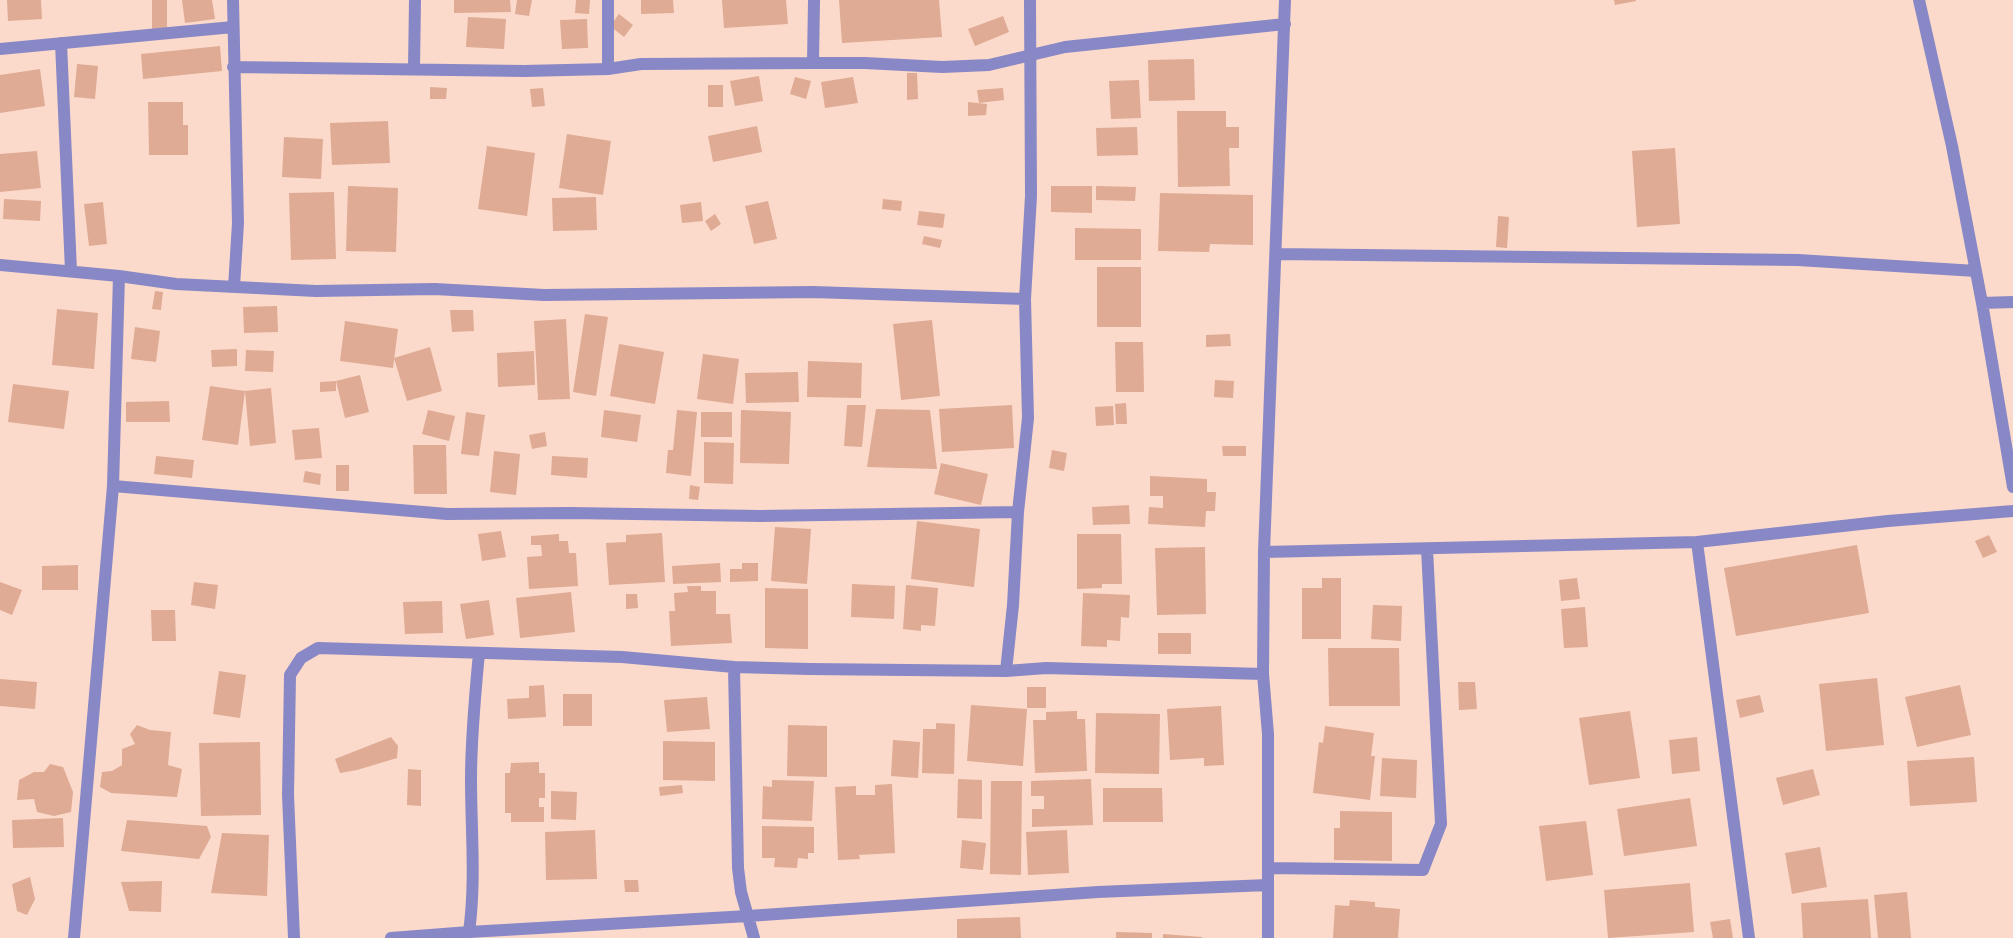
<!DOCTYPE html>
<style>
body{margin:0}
canvas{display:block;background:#fbd9cb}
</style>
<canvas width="2013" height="938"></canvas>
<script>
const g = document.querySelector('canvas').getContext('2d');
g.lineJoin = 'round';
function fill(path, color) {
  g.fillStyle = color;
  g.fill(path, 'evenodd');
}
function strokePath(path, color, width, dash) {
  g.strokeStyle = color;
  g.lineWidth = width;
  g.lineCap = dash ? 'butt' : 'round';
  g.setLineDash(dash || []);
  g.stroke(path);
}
fill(new Path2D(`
 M 7,0 L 41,0 L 42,19 L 8,21 Z
 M 152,0 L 167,0 L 167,29 L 152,29 Z
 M 182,0 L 212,0 L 215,19 L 185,23 Z
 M 454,0 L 510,0 L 511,12 L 454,13 Z
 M 517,0 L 532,0 L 529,16 L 515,14 Z
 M 576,0 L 590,0 L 589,14 L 575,13 Z
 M 641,0 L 673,0 L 674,13 L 641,14 Z
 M 722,0 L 786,0 L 788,24 L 724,28 Z
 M 839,0 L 939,0 L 942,37 L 842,43 Z
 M 1614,0 L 1636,0 L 1636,1 L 1615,5 Z
 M 619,14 L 633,25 L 624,37 L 610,26 Z
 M 1003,16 L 1009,32 L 975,46 L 968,29 Z
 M 468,17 L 506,19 L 504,49 L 466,47 Z
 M 587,19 L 588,48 L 562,49 L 560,20 Z
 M 220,46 L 222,71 L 143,79 L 141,54 Z
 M 1194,59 L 1195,100 L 1149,101 L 1148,60 Z
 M 77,64 L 98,66 L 95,99 L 74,97 Z
 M 40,69 L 45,106 L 0,113 L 0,75 Z
 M 907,73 L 917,73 L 918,99 L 907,100 Z
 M 759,76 L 763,101 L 735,106 L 730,81 Z
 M 795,77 L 811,81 L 806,99 L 790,94 Z
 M 853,77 L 858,103 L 825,108 L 821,82 Z
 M 1139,80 L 1141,118 L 1111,119 L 1109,81 Z
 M 708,85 L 723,85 L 723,107 L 708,107 Z
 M 430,87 L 447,88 L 446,99 L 430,99 Z
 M 543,88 L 545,106 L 532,107 L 530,89 Z
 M 1003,88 L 1004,100 L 979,103 L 977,90 Z
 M 148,102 L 183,102 L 183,125 L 188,125 L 188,155 L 149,155 Z
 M 968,102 L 987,104 L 986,115 L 968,116 Z
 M 1177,111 L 1226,111 L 1226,127 L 1239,127 L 1239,148 L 1229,148 L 1230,186 L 1178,187 Z
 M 388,121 L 390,163 L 332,165 L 330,123 Z
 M 757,126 L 762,152 L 713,162 L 708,136 Z
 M 1137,127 L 1138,155 L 1097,156 L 1096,128 Z
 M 567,134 L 611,141 L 603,195 L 559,188 Z
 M 284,137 L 323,139 L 321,179 L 282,177 Z
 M 487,146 L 535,153 L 527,216 L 478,209 Z
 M 1675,148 L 1680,224 L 1637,227 L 1632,151 Z
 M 37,151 L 41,188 L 0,192 L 0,154 Z
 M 348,186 L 398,188 L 396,252 L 346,251 Z
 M 1051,186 L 1092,186 L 1092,213 L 1051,212 Z
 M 1096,186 L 1136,187 L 1135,201 L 1096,200 Z
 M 334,192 L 336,259 L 291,260 L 289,193 Z
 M 1160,193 L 1253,195 L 1253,245 L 1210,244 L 1209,252 L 1158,251 Z
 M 596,197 L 597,230 L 553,231 L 552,198 Z
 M 4,199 L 41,201 L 40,221 L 3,219 Z
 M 883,199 L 902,201 L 901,211 L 882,209 Z
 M 768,201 L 777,239 L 754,244 L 745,206 Z
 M 103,202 L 107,244 L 89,246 L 84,204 Z
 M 701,202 L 703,221 L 682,223 L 680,205 Z
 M 919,211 L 945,214 L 943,228 L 917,225 Z
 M 715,214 L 721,224 L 711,231 L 705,221 Z
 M 1498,216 L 1509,217 L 1507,248 L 1496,247 Z
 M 1075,228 L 1141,229 L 1141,260 L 1075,260 Z
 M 924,236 L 942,240 L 940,248 L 922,244 Z
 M 1097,267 L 1141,267 L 1141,327 L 1097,327 Z
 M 155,291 L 163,292 L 161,310 L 152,309 Z
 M 277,306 L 278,332 L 244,333 L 243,307 Z
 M 57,309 L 98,313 L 94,369 L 52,365 Z
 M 450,310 L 473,310 L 474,331 L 452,332 Z
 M 585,314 L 608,317 L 596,396 L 573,392 Z
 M 566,319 L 570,399 L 538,400 L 534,321 Z
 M 932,320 L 940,396 L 901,400 L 893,324 Z
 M 345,321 L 398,329 L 393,368 L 340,361 Z
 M 135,327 L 160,331 L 156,362 L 131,359 Z
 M 1230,334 L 1231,346 L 1206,347 L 1206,335 Z
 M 1115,342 L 1143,342 L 1144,392 L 1116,392 Z
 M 619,344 L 664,352 L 655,404 L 610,396 Z
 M 430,347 L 442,391 L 407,401 L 394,358 Z
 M 237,349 L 237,366 L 212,367 L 211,350 Z
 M 246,350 L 274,351 L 273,372 L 245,371 Z
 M 534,351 L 535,385 L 498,387 L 497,353 Z
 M 703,354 L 739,359 L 733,404 L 697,399 Z
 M 808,361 L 862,363 L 861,398 L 807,397 Z
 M 798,372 L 799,402 L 746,403 L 745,373 Z
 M 360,375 L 369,412 L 345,418 L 336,381 L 336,391 L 320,392 L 320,382 L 336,381 Z
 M 1215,380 L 1234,381 L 1233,398 L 1214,397 Z
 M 13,384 L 69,391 L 64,429 L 8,422 Z
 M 210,386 L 245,391 L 238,445 L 202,440 Z
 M 271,388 L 276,443 L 250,446 L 245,391 Z
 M 169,401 L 170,422 L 126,422 L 126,402 Z
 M 1126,403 L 1127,424 L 1116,424 L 1115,404 Z
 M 847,405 L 866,405 L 862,447 L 844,446 Z
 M 1012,405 L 1014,448 L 942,452 L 939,409 Z
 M 1113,406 L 1114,425 L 1096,426 L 1095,407 Z
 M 876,409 L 930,410 L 937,469 L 867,467 Z
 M 428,410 L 455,416 L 449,441 L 422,434 Z
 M 604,410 L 641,415 L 637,442 L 601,437 Z
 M 677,410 L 697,412 L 691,476 L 666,473 L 668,450 L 673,450 Z
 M 741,410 L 791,412 L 789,464 L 740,463 Z
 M 466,412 L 485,415 L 479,456 L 461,454 Z
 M 701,412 L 732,412 L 732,437 L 701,437 Z
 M 319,428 L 322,458 L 295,460 L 292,430 Z
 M 545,432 L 547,446 L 532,449 L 529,435 Z
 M 704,442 L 734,443 L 733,484 L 704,483 Z
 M 413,445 L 446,445 L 447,494 L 414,494 Z
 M 1222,446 L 1246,446 L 1246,456 L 1223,456 Z
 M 1052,450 L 1067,453 L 1064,471 L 1049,468 Z
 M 494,451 L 520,454 L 516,495 L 490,492 Z
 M 156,456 L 194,460 L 192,478 L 154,474 Z
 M 552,456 L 588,458 L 587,478 L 551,475 Z
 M 941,463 L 988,474 L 981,505 L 934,494 Z
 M 336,465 L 349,465 L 349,491 L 336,491 Z
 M 305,471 L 321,474 L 320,485 L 303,482 Z
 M 1150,476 L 1207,479 L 1207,492 L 1216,492 L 1215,511 L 1206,511 L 1205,527 L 1148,524 L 1149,507 L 1163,508 L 1163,496 L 1150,496 Z
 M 690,485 L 700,487 L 698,500 L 689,499 Z
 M 1129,505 L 1130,524 L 1093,525 L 1092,507 Z
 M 917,521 L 980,529 L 974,587 L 911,579 Z
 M 775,527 L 811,529 L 807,584 L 771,581 Z
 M 501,531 L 506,557 L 482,561 L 478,534 Z
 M 662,533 L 665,582 L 609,585 L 606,543 L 626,542 L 626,535 Z
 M 559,534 L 559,541 L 568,541 L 569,553 L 576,553 L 578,586 L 529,589 L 527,557 L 542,556 L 541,545 L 531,545 L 531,536 Z
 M 1077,534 L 1121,534 L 1122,584 L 1102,584 L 1102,588 L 1077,589 Z
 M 1989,535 L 1997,552 L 1983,558 L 1975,541 Z
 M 1857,545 L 1869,613 L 1736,636 L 1724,568 Z
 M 1205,547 L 1206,614 L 1157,615 L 1155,548 Z
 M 720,563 L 721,582 L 673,584 L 672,566 Z
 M 742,563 L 758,563 L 758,581 L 730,582 L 730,569 L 742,569 Z
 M 78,565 L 78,590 L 42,590 L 42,566 Z
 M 1322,578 L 1341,578 L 1341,639 L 1302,639 L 1302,588 L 1322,588 Z
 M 1577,578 L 1580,599 L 1561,601 L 1559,580 Z
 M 0,582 L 22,590 L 12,615 L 0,610 Z
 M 194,582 L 218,585 L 215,609 L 191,605 Z
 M 852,584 L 895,586 L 894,619 L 851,617 Z
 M 906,585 L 938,588 L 935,626 L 921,625 L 921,631 L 903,629 Z
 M 687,586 L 701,586 L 701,591 L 716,591 L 716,614 L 730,614 L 732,643 L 671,646 L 669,611 L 675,611 L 674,593 L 688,592 Z
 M 765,588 L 808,589 L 808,649 L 765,648 Z
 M 571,592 L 575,632 L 520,638 L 516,598 Z
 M 1083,593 L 1130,595 L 1129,618 L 1121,617 L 1120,641 L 1107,640 L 1107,647 L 1081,646 Z
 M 626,594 L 637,594 L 638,608 L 626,609 Z
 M 489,600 L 494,635 L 466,639 L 460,604 Z
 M 442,601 L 443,633 L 405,634 L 403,602 Z
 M 1373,605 L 1402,606 L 1401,641 L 1371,639 Z
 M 1585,607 L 1588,647 L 1564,648 L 1561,609 Z
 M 151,610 L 175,610 L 176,641 L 152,641 Z
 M 1158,633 L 1191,633 L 1191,654 L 1158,654 Z
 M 1328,648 L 1399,648 L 1400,706 L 1329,706 Z
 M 219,671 L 246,675 L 240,718 L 213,714 Z
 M 1877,678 L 1884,745 L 1826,751 L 1819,684 Z
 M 0,679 L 37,682 L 35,709 L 0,706 Z
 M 1458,682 L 1475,682 L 1477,709 L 1459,710 Z
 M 544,685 L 546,717 L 508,719 L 507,699 L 529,698 L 529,686 Z
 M 1960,685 L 1971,735 L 1917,747 L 1905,697 Z
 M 1027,687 L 1046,687 L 1046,708 L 1027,708 Z
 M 563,694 L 592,694 L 592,726 L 563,726 Z
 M 1760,695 L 1764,712 L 1740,718 L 1736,700 Z
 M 707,697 L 710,729 L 667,732 L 664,700 Z
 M 971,705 L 1027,709 L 1023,766 L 967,761 Z
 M 1221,706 L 1224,765 L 1204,766 L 1204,758 L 1170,760 L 1167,709 Z
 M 1077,711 L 1077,719 L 1085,719 L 1087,771 L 1035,773 L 1033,720 L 1046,720 L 1046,712 Z
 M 1630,711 L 1640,778 L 1589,785 L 1579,718 Z
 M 1096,713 L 1160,714 L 1159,774 L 1095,773 Z
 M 936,723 L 955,724 L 954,774 L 922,773 L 923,729 L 936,729 Z
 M 137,725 L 150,730 L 171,732 L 168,765 L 182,769 L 177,797 L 111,793 L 100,787 L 102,772 L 112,771 L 122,765 L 122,749 L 135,744 L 130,734 Z
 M 788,725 L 827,726 L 827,777 L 787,776 Z
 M 1325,726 L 1374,733 L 1371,756 L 1375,756 L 1370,800 L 1313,793 L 1319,742 L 1323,743 Z
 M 391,737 L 398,746 L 397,758 L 357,770 L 340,773 L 335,759 Z
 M 1697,737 L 1700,771 L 1672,774 L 1669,740 Z
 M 893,740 L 920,742 L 918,778 L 891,776 Z
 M 663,741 L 715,742 L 715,781 L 663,780 Z
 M 260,742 L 261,815 L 201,816 L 199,743 Z
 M 1974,757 L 1977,802 L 1910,806 L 1907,761 Z
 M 1382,758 L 1417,760 L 1416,798 L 1380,796 Z
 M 539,762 L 539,773 L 545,773 L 545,798 L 539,798 L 539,807 L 544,807 L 544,822 L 511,822 L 511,813 L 505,813 L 505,773 L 510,773 L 511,763 Z
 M 50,764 L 63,767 L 73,792 L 71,812 L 54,816 L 37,812 L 34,799 L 17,800 L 19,780 L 34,772 L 44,772 Z
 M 408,769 L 421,770 L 421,806 L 407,805 Z
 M 1813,769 L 1820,795 L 1783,805 L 1776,778 Z
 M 958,779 L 982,780 L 982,819 L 957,818 Z
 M 1091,779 L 1093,825 L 1032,827 L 1032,809 L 1044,809 L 1044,796 L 1031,796 L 1031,781 Z
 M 772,780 L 814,781 L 812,821 L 762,819 L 763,786 L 772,787 Z
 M 991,781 L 1022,781 L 1021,875 L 990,874 Z
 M 892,784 L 895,853 L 859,855 L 860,859 L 838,860 L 835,787 L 856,786 L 856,795 L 875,795 L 875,785 Z
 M 682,785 L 683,793 L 660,796 L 659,787 Z
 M 1103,788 L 1162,788 L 1163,822 L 1103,822 Z
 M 551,791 L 577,792 L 576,820 L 551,819 Z
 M 1690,798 L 1697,846 L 1624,856 L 1617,809 Z
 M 1340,811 L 1392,812 L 1392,861 L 1334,860 L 1334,828 L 1340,828 Z
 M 63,818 L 64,847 L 13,848 L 12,820 Z
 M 127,820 L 207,826 L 211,837 L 199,859 L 121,851 Z
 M 1586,821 L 1593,875 L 1546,881 L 1539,826 Z
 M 762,826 L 814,827 L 814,853 L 808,853 L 808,859 L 798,858 L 797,868 L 774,867 L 775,858 L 762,858 Z
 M 595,830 L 597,879 L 546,880 L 545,832 Z
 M 1067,830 L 1069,873 L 1028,875 L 1026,832 Z
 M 222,833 L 269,835 L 267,896 L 211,893 Z
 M 962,840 L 986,843 L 983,870 L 960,868 Z
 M 1820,847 L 1827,887 L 1792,894 L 1785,853 Z
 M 30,877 L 35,899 L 27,915 L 17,911 L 12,884 Z
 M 624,880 L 638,880 L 639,892 L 625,892 Z
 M 162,881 L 161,912 L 129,911 L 121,882 Z
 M 1690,883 L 1694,932 L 1608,938 L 1604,890 Z
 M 1907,892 L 1911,938 L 1878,938 L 1874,895 Z
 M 1868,899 L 1871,938 L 1803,938 L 1801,903 Z
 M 1350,900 L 1375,902 L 1375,907 L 1400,909 L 1398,938 L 1333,938 L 1335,905 L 1349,906 Z
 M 1020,917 L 1021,938 L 957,938 L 957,919 Z
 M 1730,919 L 1733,938 L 1713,938 L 1710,922 Z
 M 1116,932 L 1152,933 L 1152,938 L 1116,938 Z
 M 1163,934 L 1202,937 L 1202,938 L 1163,938 Z`), '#e0ab94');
strokePath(new Path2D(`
 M 233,0 L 238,223 L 234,287
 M 608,0 L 608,69
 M 1919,0 L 1952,146 L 1982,303 L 2013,487
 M 61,43 L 71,271
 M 0,49 L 233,27
 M 813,63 L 814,0
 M 233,67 L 524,71 L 608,69 L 641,64 L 813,63 L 865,63 L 942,67 L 989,65 L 1065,47 L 1285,24
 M 414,68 L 415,0
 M 1276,254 L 1798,260 L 1976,271
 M 0,265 L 119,276 L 176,284 L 316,291 L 435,289 L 544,295 L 813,292 L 1025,299
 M 1982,303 L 2013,302
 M 113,486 L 447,514 L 571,513 L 760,516 L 1018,512
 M 1697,542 L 1749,938
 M 1264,552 L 1697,542 L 1888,521 L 2013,511
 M 734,667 L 738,868 L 741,892 L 754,938
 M 1006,671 L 1013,605 L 1018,512 L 1028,418 L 1025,299 L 1031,196 L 1030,0
 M 1269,868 L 1423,870 L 1441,824 L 1427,549
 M 469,932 C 476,881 471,830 471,779 C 471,737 475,695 479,653
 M 74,938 L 113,486 L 119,276
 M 294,938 L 288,795 L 290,675 L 301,658 L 318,648 L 622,657 L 734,667 L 809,669 L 1006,671 L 1046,668 L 1263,674
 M 391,938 L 469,932 L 748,916 L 1098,892 L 1268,885
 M 1268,938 L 1268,734 L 1263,674 L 1264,552 L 1285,0`), '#8988c6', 12);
</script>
